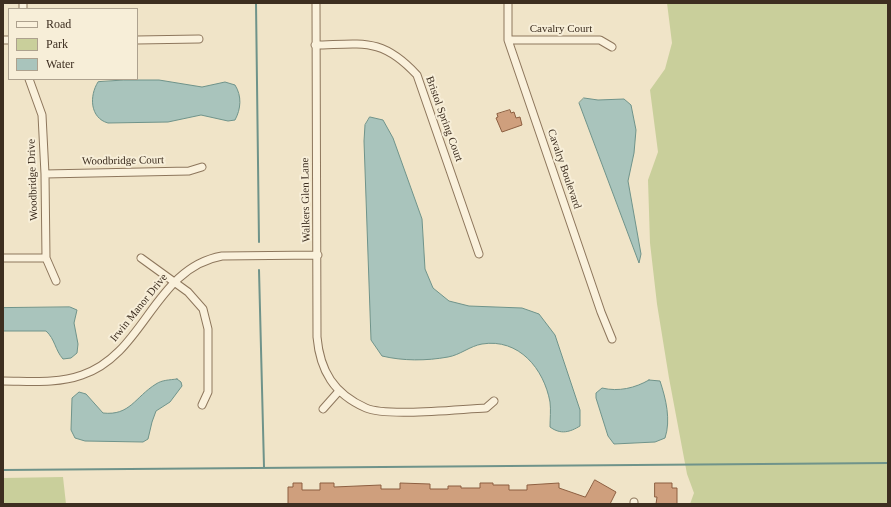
<!DOCTYPE html>
<style>
body{margin:0}
#map{position:relative;width:891px;height:507px;overflow:hidden;background:#f0e4c8;font-family:"Times New Roman",serif}
canvas{display:block}
.frame{position:absolute;inset:0;border:4px solid #3d2e20;pointer-events:none}
.legend{position:absolute;left:8px;top:8px;width:130px;height:72px;box-sizing:border-box;background:#f7eed8;border:1px solid #ada18e;margin:0;padding:5px 7px;list-style:none;font-size:12px;color:#3d2e20}
.legend li{display:flex;align-items:center;gap:8px;height:20px}
.legend b{width:20px;border:1px solid #ada18e}
</style>
<div id="map">
<canvas width="891" height="507"></canvas>
<div class="frame"></div>
<ul class="legend">
<li><b style="height:5px;background:#faf1dc"></b>Road</li>
<li><b style="height:11px;background:#c9cf9b"></b>Park</li>
<li><b style="height:11px;background:#a9c4bc"></b>Water</li>
</ul>
</div>
<script>
const g = document.querySelector('canvas').getContext('2d');
g.lineJoin = 'round';
function fill(path, color) {
  g.fillStyle = color;
  g.fill(path, 'evenodd');
}
function strokePath(path, color, width, dash) {
  g.strokeStyle = color;
  g.lineWidth = width;
  g.lineCap = dash ? 'butt' : 'round';
  g.setLineDash(dash || []);
  g.stroke(path);
}
function drawText(font, color, halo, rows, align = 'center') {
  g.font = font + ' "Times New Roman",serif';
  g.lineWidth = 4;
  g.setLineDash([]);
  g.textBaseline = 'middle';
  g.strokeStyle = halo;
  g.fillStyle = color;
  for (const [text, x, y, turn = 0] of rows) {
    g.save();
    g.translate(x, y);
    g.rotate((+turn || 0) * Math.PI / 180);
    g.textAlign = isNaN(turn) ? turn : align;
    if (halo) g.strokeText(text, 0, 0);
    g.fillText(text, 0, 0);
    g.restore();
  }
}
fill(new Path2D(`
 M 667,3 L 888,3 L 888,504 L 690,504 L 694,493 L 687,474 L 669,378 L 657,304 L 650,243 L 648,180 L 658,152 L 650,90 L 665,69 L 672,43 Z
 M 63,477 L 66,504 L 3,504 L 3,478 Z`), '#c9cf9b');
const water = new Path2D(`
 M 124,80 L 159,80 L 202,87 L 225,82 L 235,85 C 242,96 241,109 235,120 L 228,121 L 201,115 L 168,122 L 108,123 C 90,118 89,96 98,82 Z
 M 584,98 L 598,100 L 624,99 L 631,105 L 636,130 L 634,153 L 628,181 L 641,254 L 639,263 L 579,103 Z
 M 370,117 L 383,120 L 393,138 L 422,219 L 425,269 L 433,288 L 449,301 L 469,306 L 522,308 L 539,314 L 555,335 L 580,410 L 580,426 C 570,432 561,435 550,427 C 550,419 551,410 550,402 C 544,369 519,338 482,344 C 470,346 460,355 448,357 C 426,361 403,361 382,356 L 371,340 L 364,141 L 365,125 Z
 M 70,307 L 77,310 L 74,323 L 78,344 L 77,353 L 71,358 L 63,359 C 55,350 55,339 46,331 L 3,331 L 3,308 Z
 M 177,379 L 181,382 L 182,386 L 170,402 L 156,411 L 152,422 L 148,439 L 143,442 L 85,441 L 75,438 L 71,430 L 72,398 L 79,392 L 86,394 L 103,413 C 130,416 135,397 156,384 C 162,380 169,380 177,379 Z
 M 649,380 L 660,381 C 666,399 671,420 665,438 L 655,442 L 614,444 L 608,436 L 596,398 L 596,393 L 602,388 C 619,392 635,388 649,380 Z`);
fill(water, '#a9c4bc');
strokePath(water, '#6f938a', 1);
strokePath(new Path2D(`
 M 256,3 L 259,242
 M 259,270 L 264,467
 M 3,470 L 888,463`), '#6f938a', 2);
const building = new Path2D(`
 M 510,110 L 511,113 L 514,112 L 516,118 L 520,117 L 522,125 L 502,132 L 496,118 L 498,117 L 497,114 Z
 M 595,480 L 616,492 L 610,504 L 288,504 L 288,487 L 293,487 L 293,483 L 302,483 L 302,490 L 320,490 L 320,483 L 334,483 L 334,487 L 381,485 L 381,489 L 400,489 L 400,483 L 430,484 L 430,489 L 448,489 L 448,486 L 461,486 L 461,488 L 480,488 L 480,483 L 493,483 L 493,485 L 509,485 L 509,490 L 527,490 L 527,485 L 559,483 L 559,488 L 585,497 Z
 M 655,483 L 672,483 L 672,488 L 677,488 L 677,504 L 656,504 L 657,497 L 655,497 Z`);
fill(building, '#cf9f7d');
strokePath(building, '#8d5f41', 1);
const minor = new Path2D(`
 M 23,3 L 23,9
 M 316,3 L 317,337 C 320,371 334,394 366,408 C 387,417 460,409 486,408 L 494,401
 M 508,3 L 508,40 L 601,312 L 612,339
 M 3,40 L 9,40
 M 137,40 L 199,39
 M 508,40 L 600,40 L 612,47
 M 315,45 C 363,44 382,37 417,75 L 479,254
 M 29,79 L 42,115 L 45,174 L 46,258 L 56,281
 M 45,174 L 189,171 L 202,167
 M 3,258 L 46,258
 M 141,258 L 188,292 L 203,309 L 208,329 L 208,392 L 202,405
 M 3,381 C 29,381 57,384 82,375 C 145,354 154,268 222,256 L 318,255
 M 323,409 L 339,391
 M 634,502 L 634,504`);
strokePath(minor, '#8d765c', 9);
strokePath(minor, '#faf1dc', 7);
drawText('11px', '#3d2e20', '#f7eed8', [
 ["Cavalry Court",561,29],
 ["Bristol Spring Court",444,119,70],
 ["Woodbridge Court",123,161,-1],
 ["Cavalry Boulevard",564,169,71],
 ["Woodbridge Drive",33,180,-92],
 ["Walkers Glen Lane",306,200,-91],
 ["Irwin Manor Drive",139,308,-51]
]);
</script>
